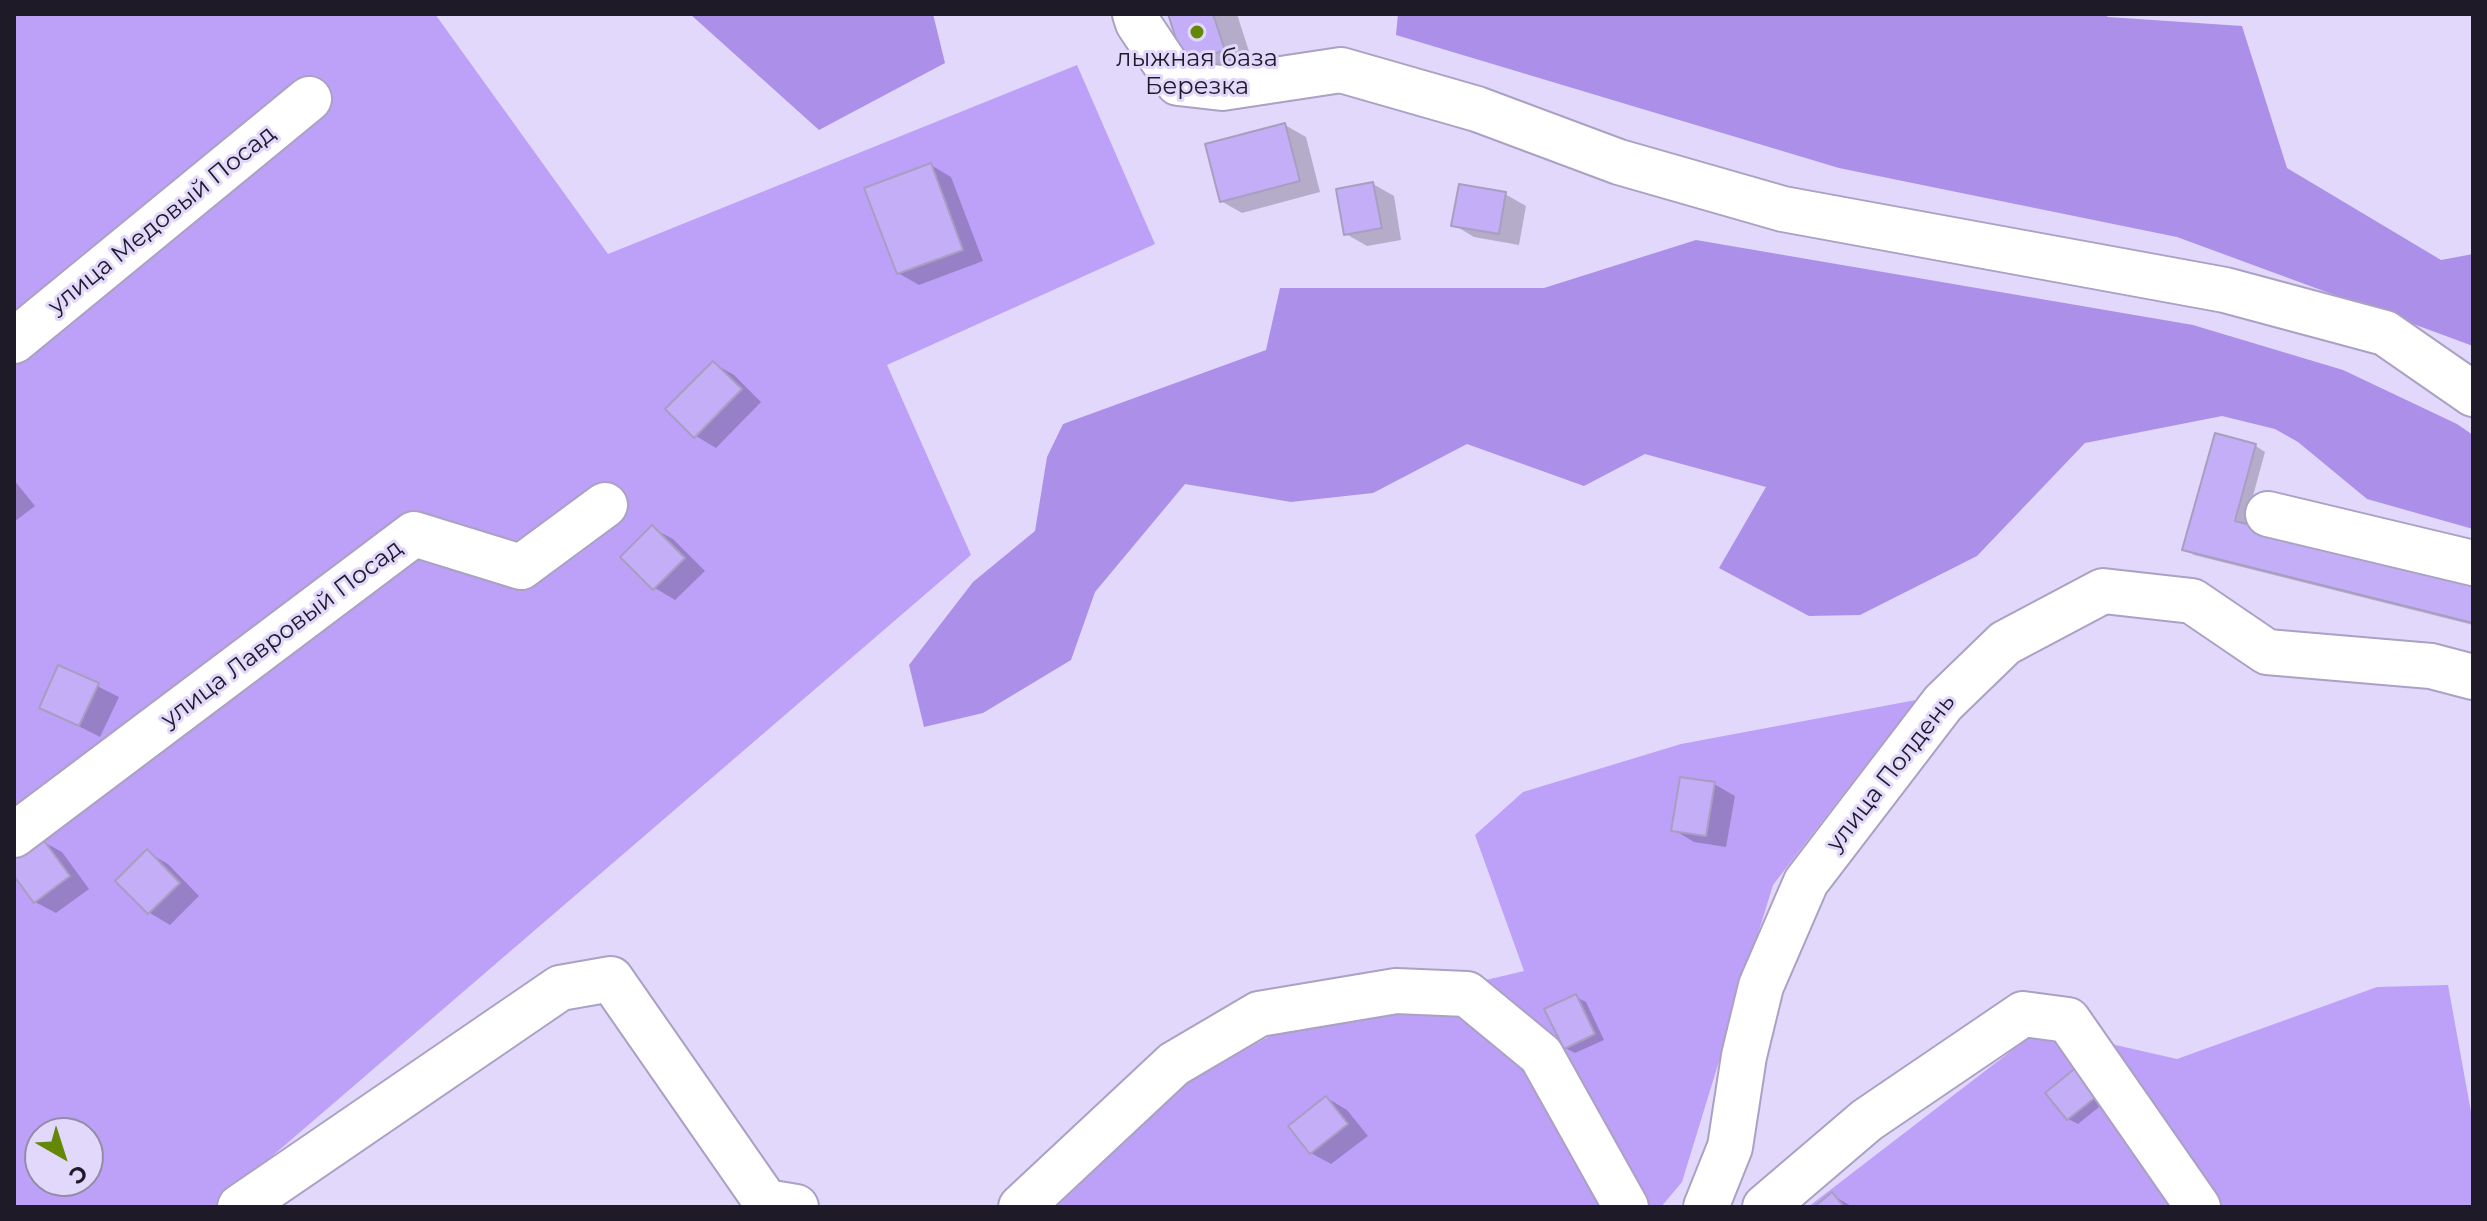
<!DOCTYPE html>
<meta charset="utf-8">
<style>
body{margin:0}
#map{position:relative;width:2487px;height:1221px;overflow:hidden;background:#e2d8fc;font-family:Montserrat,sans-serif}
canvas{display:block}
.frame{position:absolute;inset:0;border:16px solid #1e1a27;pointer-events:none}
.north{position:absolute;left:24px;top:1117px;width:80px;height:80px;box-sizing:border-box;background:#e2d8fc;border:2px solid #948ca7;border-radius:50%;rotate:141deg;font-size:22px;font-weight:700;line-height:32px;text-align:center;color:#1e1a27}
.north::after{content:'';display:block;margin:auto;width:28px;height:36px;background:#658706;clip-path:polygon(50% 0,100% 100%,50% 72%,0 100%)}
</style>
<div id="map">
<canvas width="2487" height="1221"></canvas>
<div class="frame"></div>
<div class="north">С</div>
</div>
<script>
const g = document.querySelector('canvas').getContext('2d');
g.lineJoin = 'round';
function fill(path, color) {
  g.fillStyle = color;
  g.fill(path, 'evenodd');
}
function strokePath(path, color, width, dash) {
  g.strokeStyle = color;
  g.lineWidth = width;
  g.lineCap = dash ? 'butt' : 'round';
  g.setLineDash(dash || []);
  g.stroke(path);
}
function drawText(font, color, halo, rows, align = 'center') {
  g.font = font + ' Montserrat,sans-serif';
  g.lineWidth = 6;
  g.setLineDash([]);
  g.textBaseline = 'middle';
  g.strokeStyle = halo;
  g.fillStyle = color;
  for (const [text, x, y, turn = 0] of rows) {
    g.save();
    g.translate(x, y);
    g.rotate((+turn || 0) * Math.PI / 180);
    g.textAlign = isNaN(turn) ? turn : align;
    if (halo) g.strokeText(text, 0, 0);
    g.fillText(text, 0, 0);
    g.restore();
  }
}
fill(new Path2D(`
 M 14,14 L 435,14 L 608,254 L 1077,65 L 1155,244 L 887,365 L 971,555 L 213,1207 L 14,1207 ZM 40,1133 L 88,1133 L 88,1181 L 40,1181 Z
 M 1916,700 L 1773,885 L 1682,1182 L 1661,1207 L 1056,1207 L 1193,1077 L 1287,1027 L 1524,971 L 1475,835 L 1523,792 L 1681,744 Z
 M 2448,985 L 2473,1123 L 2473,1207 L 1808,1207 L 2041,1028 L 2177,1059 L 2377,987 Z`), '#bda1f8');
fill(new Path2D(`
 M 690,14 L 933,14 L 945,63 L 819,130 Z
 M 1398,14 L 2103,14 L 2108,17 L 2242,26 L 2287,168 L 2441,260 L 2473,254 L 2473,346 L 2177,237 L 1839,168 L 1396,35 Z
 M 1696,240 L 2193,325 L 2343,370 L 2457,424 L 2473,435 L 2473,529 L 2367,499 L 2298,442 L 2275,429 L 2222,416 L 2085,443 L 1977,556 L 1860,615 L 1809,616 L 1719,568 L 1766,487 L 1645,454 L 1584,486 L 1467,444 L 1373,493 L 1291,502 L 1185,484 L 1095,592 L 1071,660 L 983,713 L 924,727 L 909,665 L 973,582 L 1035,531 L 1047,457 L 1063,424 L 1266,350 L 1280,288 L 1544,288 Z`), '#ac8fe8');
fill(new Path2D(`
 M 1170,14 L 1237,14 L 1254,67 L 1216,80 L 1186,62 Z
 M 1285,125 L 1306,137 L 1320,192 L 1242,213 L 1221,201 Z
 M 931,165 L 951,177 L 983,261 L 919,285 L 898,273 Z
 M 1373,184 L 1394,196 L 1401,240 L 1367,246 L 1346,234 Z
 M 1505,194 L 1526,206 L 1519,245 L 1474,237 L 1454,225 Z
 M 713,363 L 734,375 L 761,402 L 716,448 L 696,436 Z
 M 2216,435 L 2256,446 L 2265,452 L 2245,525 L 2473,582 L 2473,625 L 2194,555 L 2184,549 Z
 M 14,480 L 35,506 L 14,522 Z
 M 652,528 L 673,539 L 705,571 L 675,600 L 655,588 L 623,557 Z
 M 59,667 L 119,697 L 100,737 L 41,707 Z
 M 1714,784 L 1735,796 L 1726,847 L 1694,842 L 1674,830 Z
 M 42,841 L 62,852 L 89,889 L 56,913 L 35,902 L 14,873 L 14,861 Z
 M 147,852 L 168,864 L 199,896 L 170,925 L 150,913 L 118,881 Z
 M 1576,997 L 1586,1002 L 1604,1040 L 1575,1053 L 1565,1048 Z
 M 2089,1073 L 2109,1099 L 2078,1124 L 2068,1119 Z
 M 1327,1098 L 1347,1110 L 1368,1136 L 1331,1164 L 1311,1153 Z
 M 1832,1195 L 1853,1207 L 1817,1207 Z`), '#0003');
const building = new Path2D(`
 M 1168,14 L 1213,14 L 1225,50 L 1184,64 Z
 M 1285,123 L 1300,181 L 1220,202 L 1205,144 Z
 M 931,163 L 963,250 L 897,274 L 864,188 Z
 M 1373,182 L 1382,228 L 1344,235 L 1336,189 Z
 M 1459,184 L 1506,192 L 1499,234 L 1451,226 Z
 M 713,361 L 742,389 L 694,438 L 665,409 Z
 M 2215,433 L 2256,444 L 2235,521 L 2473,580 L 2473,623 L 2182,550 Z
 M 652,525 L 685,558 L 653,590 L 620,557 Z
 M 58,665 L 99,683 L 79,726 L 39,708 Z
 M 1680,777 L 1715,782 L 1706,836 L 1671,831 Z
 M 42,838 L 70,876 L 34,903 L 14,876 L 14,859 Z
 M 147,849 L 180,883 L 148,914 L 115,881 Z
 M 1576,994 L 1595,1034 L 1564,1049 L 1544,1009 Z
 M 2079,1065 L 2101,1093 L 2067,1120 L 2045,1093 Z
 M 1326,1096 L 1348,1124 L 1310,1154 L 1288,1126 Z
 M 1832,1192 L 1844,1207 L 1814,1207 Z`);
fill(building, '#c4aef7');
strokePath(building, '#a89ec0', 2);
const minor = new Path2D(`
 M 1135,14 L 1138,23 L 1178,83 L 1222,88 L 1341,70 L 1477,109 L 1619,162 L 1783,209 L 2225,290 L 2385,333 L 2473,394
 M 14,341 L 309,99
 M 2268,514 L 2473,563
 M 14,835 L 414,534 L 521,567 L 605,505
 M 240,1207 L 560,988 L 611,979 L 766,1202 L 796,1207
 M 1021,1207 L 1174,1064 L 1259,1014 L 1396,991 L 1467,994 L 1541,1055 L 1626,1207
 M 1706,1207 L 1730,1147 L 1744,1056 L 1761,986 L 1806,882 L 1943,703 L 2005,643 L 2103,591 L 2192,601 L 2267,652 L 2431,666 L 2473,677
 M 1765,1207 L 1867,1120 L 2023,1014 L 2068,1020 L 2198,1207`);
strokePath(minor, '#aaa1c3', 48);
strokePath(minor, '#fff', 44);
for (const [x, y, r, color] of [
 [1197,32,8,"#658706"]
]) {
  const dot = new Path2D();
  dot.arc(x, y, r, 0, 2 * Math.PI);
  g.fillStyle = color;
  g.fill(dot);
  strokePath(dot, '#e2d8fc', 3);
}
drawText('24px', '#1e1a27', '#e2d8fc', [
 ["лыжная база",1197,59],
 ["Березка",1197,87]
]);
drawText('24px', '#1e1a27', '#e2d8fc', [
 ["улица Медовый Посад",162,220,-39],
 ["улица Лавровый Посад",282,634,-37],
 ["улица Полдень",1891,773,-52]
]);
</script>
